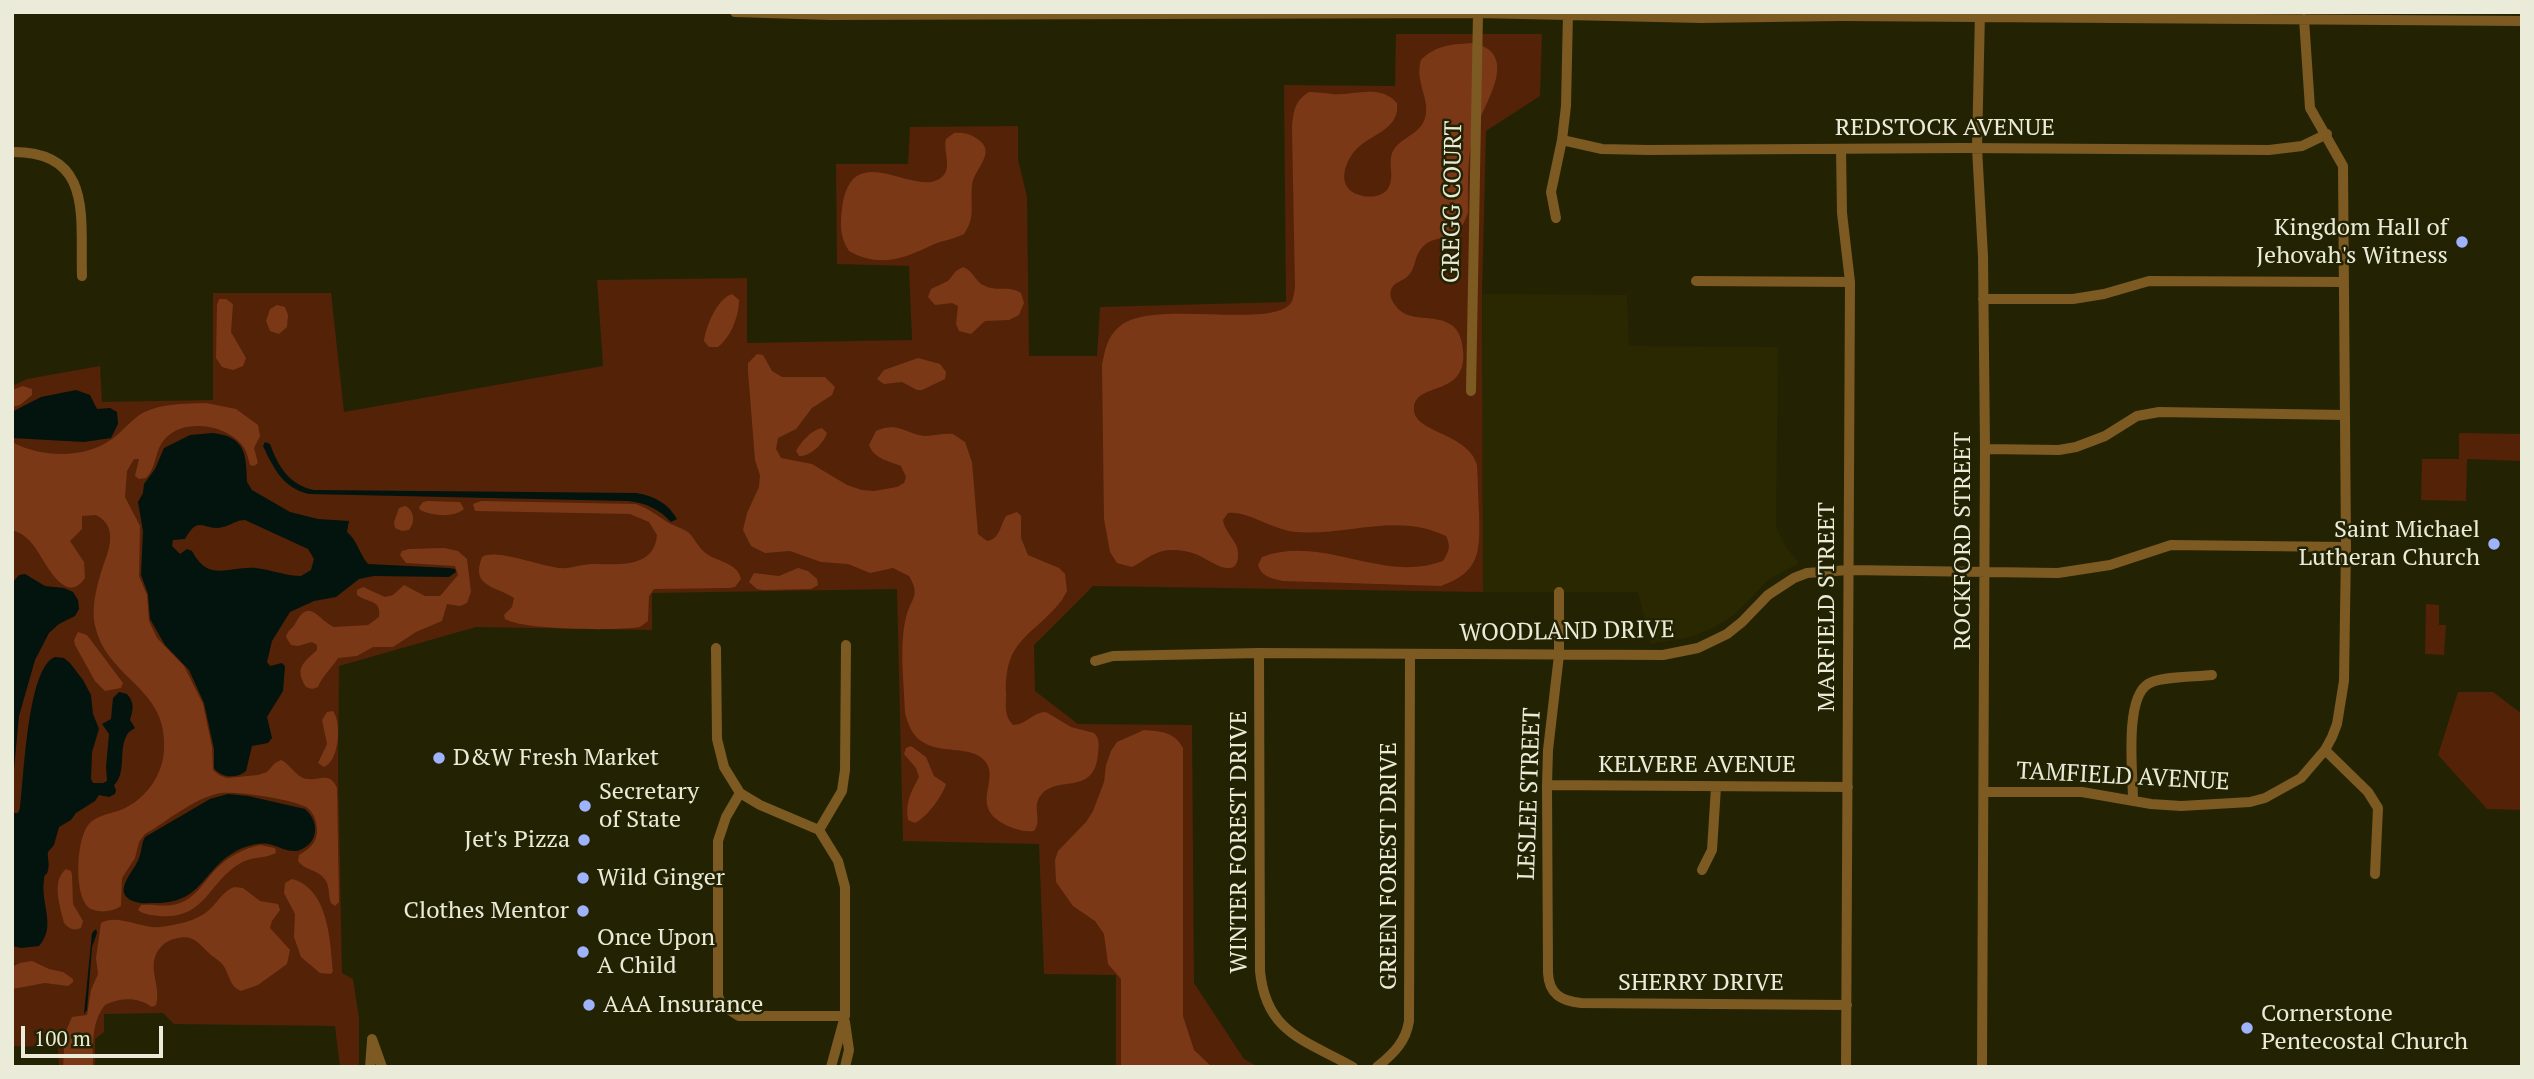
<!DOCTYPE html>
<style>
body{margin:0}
#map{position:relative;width:2534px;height:1079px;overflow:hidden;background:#232304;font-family:"PT Serif",serif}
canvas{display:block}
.frame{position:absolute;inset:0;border:14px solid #eaebd8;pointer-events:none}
.scale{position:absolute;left:21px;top:1026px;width:142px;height:32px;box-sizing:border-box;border:4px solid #eaebd8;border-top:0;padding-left:9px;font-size:21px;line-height:24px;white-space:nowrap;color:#eaebd8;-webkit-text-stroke:5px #232304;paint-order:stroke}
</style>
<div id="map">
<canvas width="2534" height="1079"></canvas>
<div class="frame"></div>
<div class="scale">100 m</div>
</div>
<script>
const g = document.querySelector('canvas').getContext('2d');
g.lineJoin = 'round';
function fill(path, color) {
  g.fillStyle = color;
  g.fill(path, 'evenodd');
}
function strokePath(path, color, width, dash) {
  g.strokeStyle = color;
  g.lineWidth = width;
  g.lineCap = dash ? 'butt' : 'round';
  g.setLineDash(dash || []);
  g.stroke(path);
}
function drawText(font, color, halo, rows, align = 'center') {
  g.font = font + ' "PT Serif",serif';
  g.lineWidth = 5;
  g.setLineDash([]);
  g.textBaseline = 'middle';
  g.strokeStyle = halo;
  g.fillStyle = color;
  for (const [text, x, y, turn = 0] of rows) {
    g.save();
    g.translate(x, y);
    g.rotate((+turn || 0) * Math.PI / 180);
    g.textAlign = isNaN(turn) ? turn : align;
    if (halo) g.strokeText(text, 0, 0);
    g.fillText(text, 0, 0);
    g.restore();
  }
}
fill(new Path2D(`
 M 1482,294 L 1627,295 L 1629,346 L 1778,347 L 1776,527 L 1786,547 L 1799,563 L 1768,580 L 1734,615 L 1715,627 L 1691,637 L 1651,644 L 1638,592 L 1483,592 Z`), '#292800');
fill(new Path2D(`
 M 1396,34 L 1542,34 L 1540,96 L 1486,131 L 1482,294 L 1483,592 L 1093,586 L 1034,645 L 1035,691 L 1078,724 L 1192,725 L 1194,983 L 1244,1059 L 1258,1067 L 1116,1067 L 1116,975 L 1044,974 L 1039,844 L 903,841 L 897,589 L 652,593 L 652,630 L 476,627 L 339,666 L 338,767 L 342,973 L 353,979 L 359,1018 L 359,1067 L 340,1067 L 335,1026 L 174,1024 L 163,1013 L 104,1014 L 104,1032 L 95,1039 L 95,1067 L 59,1067 L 58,1047 L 12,1046 L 12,386 L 27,379 L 100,366 L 102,402 L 213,400 L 213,293 L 331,293 L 344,412 L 603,366 L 597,280 L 747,278 L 747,343 L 912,340 L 909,266 L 837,264 L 836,164 L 908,164 L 910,127 L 1018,126 L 1018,159 L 1027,197 L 1029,356 L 1097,356 L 1100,307 L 1286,302 L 1284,85 L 1395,86 Z
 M 2459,433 L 2522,434 L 2522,461 L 2467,459 L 2466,501 L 2421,500 L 2422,459 L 2459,459 Z
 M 2426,604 L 2439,605 L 2439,625 L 2446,625 L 2444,655 L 2425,654 Z
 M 2458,692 L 2493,692 L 2522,714 L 2522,810 L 2487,809 L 2438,755 Z`), '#542207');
fill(new Path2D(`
 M 1473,43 C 1524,54 1480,109 1473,136 C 1467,157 1468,190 1468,212 C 1456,250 1437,229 1421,249 C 1414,257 1416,269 1407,277 C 1402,281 1393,283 1391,290 C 1389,295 1392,301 1395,305 C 1409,325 1435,312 1453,326 C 1460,332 1462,341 1463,350 C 1468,398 1415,381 1414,408 C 1412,433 1468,432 1477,465 C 1478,482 1478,498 1479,515 C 1480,552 1480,572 1441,586 L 1283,581 C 1271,578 1262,577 1258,565 L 1262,557 C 1323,534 1383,584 1443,561 C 1449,551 1451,547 1446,536 C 1397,512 1347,536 1296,532 C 1273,530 1246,510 1228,513 L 1223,520 C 1225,534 1239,541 1238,555 C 1238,582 1209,560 1200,556 C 1192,552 1182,550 1173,550 C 1156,549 1146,560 1132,567 L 1117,563 L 1110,552 L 1104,519 L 1102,365 C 1105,350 1107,337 1119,327 C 1150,298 1271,330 1291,303 C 1294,298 1294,292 1295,287 L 1292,129 C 1293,113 1294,101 1309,92 C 1317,92 1324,93 1332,94 C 1353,96 1380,83 1397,103 C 1400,127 1376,133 1361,145 C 1350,153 1338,175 1348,188 C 1356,198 1378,200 1387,190 C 1397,177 1385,160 1395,148 C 1403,137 1421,133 1425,118 C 1431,99 1414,82 1421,60 C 1435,45 1454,44 1473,43 Z
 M 954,133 C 963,132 972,134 980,141 C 996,154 973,170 972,186 C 970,204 976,217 964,234 C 952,240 939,241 928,247 C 901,260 877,267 849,251 C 840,238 840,224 842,209 C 851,133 917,202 943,176 C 952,167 943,150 946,139 Z
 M 963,267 C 974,271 975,282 985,286 C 997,292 1009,285 1021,293 L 1024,303 L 1019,315 L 1009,320 L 985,321 L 971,334 L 959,331 L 956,324 L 958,306 L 952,303 L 935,305 L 928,297 L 931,289 L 948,281 L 956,271 Z
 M 732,294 L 739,300 C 739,316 731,337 718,347 L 709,347 L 704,341 C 706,326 717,299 732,294 Z
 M 219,299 L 226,299 L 233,304 L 231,332 L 246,358 L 243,366 L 233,370 L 222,367 L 216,358 L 217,305 Z
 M 277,305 L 285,307 L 288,315 L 287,327 L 279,334 L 270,331 L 266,321 L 270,309 Z
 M 757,354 L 763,355 L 772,371 L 782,377 L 825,377 L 835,387 L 832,395 L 812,408 L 796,429 L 778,438 L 776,449 L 781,458 L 812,464 L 847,485 L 862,490 L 874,491 L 897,487 L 904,483 L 906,477 L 901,466 C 889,461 874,459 869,445 L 876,431 C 899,421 905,434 925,436 C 935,436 944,433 953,434 L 965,442 L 972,462 L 978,534 L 987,541 C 1000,539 1000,526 1006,516 L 1017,512 L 1021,516 L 1021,538 L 1028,555 L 1059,568 L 1065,574 L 1067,591 L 1062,600 C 1033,637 1004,638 1006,694 C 1006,706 1004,716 1013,725 C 1026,725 1033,712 1046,712 L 1071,727 L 1094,733 C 1100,739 1099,745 1098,754 C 1094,797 1058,774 1041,795 C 1031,807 1043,820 1034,831 C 1025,832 1017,830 1008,826 C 967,807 1001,781 985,761 C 965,738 916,767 905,712 C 904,681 899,647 906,617 C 911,598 921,596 909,576 L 893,568 L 870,573 L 848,564 L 821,562 L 790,551 L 765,553 L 751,546 L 743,530 L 747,513 L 759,487 L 760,475 L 755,460 L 748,371 L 748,363 Z
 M 918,358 L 940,364 L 946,372 L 945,379 L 922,390 L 917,390 L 902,382 L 884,384 L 877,379 L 884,370 Z
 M 23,386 L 32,389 L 32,395 L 20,405 L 12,407 L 12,390 Z
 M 206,403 L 236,409 L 258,425 L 260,436 L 254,448 L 258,463 L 254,466 L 250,465 C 248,458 247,451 242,445 C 225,424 182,418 164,440 C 154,452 157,467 146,478 L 139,479 L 135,476 L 139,459 L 134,459 L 127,471 L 125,497 L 140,526 L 139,576 L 147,595 L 149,621 L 157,638 L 184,666 L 203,704 L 212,747 L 213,770 L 219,775 L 227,778 L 258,775 L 267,772 L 275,763 L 281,760 C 290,764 294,774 303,778 C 318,783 329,769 337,788 L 339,902 L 335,906 L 331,903 C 328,896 330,888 326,881 C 319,869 305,871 298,861 L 299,855 C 309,849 317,843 317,831 C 317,822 314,812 306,807 C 291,799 238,791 221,793 C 195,797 168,821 145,834 L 139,842 L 135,858 L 122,878 L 121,906 C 113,912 100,913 91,909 C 73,899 76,838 89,824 C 96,816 108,814 118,811 C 143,802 162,778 164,751 C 169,688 109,680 96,629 C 90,610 97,585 103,566 C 106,557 111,546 110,535 C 110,526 104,519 96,515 L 82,516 L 82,529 L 70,541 L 84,562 L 85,578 C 65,608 44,559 34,546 C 28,538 22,533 12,530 L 12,442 C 42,458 85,459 112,439 C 122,432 130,421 141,414 C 160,403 185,404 206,403 Z
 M 822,428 L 827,433 C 824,443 810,457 799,456 L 796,451 C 801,442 811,430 822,428 Z
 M 428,501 L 460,502 L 464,509 C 454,518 432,516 420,510 L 419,507 L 423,502 Z
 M 481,501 L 636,504 C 649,509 658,516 669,523 C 676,527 683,528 689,533 C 696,540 699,549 707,554 C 718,562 738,563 741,579 L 735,587 L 729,588 L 654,589 L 649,596 L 648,621 L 640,627 C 618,631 522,630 505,619 L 504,615 L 512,607 L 514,598 C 496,586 470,587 482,557 C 497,548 541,567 560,568 C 571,569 582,564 592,564 C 618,564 654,569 657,535 L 649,522 L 630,514 L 475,511 L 473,504 Z
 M 405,506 C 415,510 415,523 409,530 L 402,531 L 395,528 L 394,522 L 399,508 Z
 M 444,548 L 458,551 L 467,559 L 471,592 L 467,603 L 460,606 L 447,604 L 442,621 L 416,632 L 393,647 L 373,647 L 357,656 L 338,658 C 331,669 323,675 318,687 L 312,689 L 306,687 C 294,668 304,662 317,650 L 317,645 L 312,642 L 298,646 L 291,645 L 286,637 C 288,629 293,629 296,622 C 310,597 318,620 334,627 L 368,625 L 379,617 C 382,599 367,603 357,595 L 357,590 L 363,587 L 385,597 L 393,595 L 404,585 L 425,596 L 440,596 L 458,575 L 455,566 L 406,563 L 400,555 L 402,551 L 409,549 Z
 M 798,568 L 808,571 L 817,579 L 818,585 L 811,589 L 763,590 L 757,589 L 749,582 L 754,573 L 779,576 Z
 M 78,632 L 87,635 L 123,683 L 121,688 L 105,691 L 95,681 L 75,645 L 74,640 Z
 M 333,711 C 342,723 339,761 324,767 L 318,763 L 327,744 L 322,720 L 327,712 Z
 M 1144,730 C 1160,731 1175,732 1183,748 L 1183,1016 L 1194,1050 L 1212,1067 L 1121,1067 L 1121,979 L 1108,964 L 1104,934 L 1095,921 L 1073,906 L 1056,882 L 1055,860 L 1058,851 L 1086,822 L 1093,811 L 1104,782 L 1106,765 L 1111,751 L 1117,742 Z
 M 911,746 L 926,757 L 934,776 L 946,784 C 942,797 927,817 915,823 L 908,820 C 905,802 911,792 919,777 L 916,768 L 904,754 L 906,748 Z
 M 260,845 L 275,848 L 276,853 C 265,859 251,856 239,864 C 208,883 205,920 159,916 C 151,915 145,915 138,910 L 141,905 C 154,904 167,908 180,903 C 197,897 204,881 216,869 C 229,856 243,849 260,845 Z
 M 66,869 L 71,871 L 72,875 L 73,904 L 83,921 L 81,928 C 74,931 69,929 64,923 C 60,906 51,881 66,869 Z
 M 292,879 C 329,889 330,941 333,971 L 331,974 L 320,973 L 301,957 L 294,937 L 295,914 L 284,893 L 285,883 Z
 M 234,887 L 243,888 L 260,901 L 278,904 L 280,910 L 272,921 L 270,928 L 290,950 L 287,964 L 258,985 L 241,991 C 229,986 230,975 223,965 C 220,961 215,958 211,955 C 198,943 193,933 174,939 C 165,941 158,948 155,957 C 150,973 161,988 156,1005 L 152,1007 C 138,997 121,997 105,1005 C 91,1022 93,1046 93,1067 L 63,1067 L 65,1033 L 72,1017 L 87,1015 L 91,990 L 98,974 L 96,958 L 101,923 C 117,913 141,929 160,927 C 176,925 198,921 210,909 C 219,901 222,892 234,887 Z
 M 32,961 L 49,969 L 63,972 L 73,979 L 73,982 L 68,986 L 45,983 L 12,989 L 12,967 L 20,963 Z`), '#7b3817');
fill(new Path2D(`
 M 76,390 L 90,395 L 97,409 L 110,408 L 117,412 L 118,424 L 111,438 L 84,442 L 12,438 L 12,412 L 41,397 Z
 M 213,433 C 246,437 246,454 247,482 L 252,490 L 290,512 L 318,519 L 349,521 L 347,532 C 357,540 360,555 368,564 L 449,568 L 455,569 L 456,572 L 449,577 L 374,576 L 359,579 L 336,597 L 314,601 L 290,612 L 272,641 L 267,662 L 270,666 L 282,663 L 285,666 L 283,691 L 267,717 L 272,738 L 268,743 L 252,746 L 246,771 C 237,779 221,778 214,768 L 214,749 L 204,703 L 189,670 L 165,645 L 150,619 L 148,594 L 141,575 L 143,531 L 138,502 L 143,493 L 144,484 L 155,469 L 164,448 L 190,435 ZM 245,520 L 308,549 L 314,559 L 311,570 L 301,576 C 286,576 272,570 256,568 C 228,566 209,583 192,551 L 187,549 L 180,554 L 172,546 L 173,540 L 185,539 C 199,513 204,532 223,527 C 232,525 236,520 245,520 Z
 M 265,442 L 270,444 C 278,466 289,485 314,490 L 636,493 C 654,496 668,503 677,519 L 671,522 C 659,509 646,503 628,501 L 309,494 C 283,488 274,469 263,446 Z
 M 25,574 L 45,586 L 64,588 L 73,592 L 78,600 L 79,609 L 75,616 L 59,624 L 49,633 L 35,660 L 19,716 L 12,791 L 12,583 L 19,575 Z
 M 55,657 L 64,658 L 70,663 L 83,680 L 91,695 L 93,714 L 99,729 L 92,752 L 91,779 L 93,783 L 103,783 L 107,781 L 106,767 L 109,734 L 102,724 L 111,719 L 113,698 L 119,692 L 127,694 C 135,703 133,710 130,720 L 135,728 C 132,730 128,732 127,735 C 118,750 127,773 114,785 L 116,790 L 115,794 L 109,797 L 99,795 L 95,801 L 76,813 L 71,820 L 59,827 L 54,845 L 48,852 C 47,858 50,864 48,870 C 46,879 45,870 44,880 C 40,903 57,926 39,946 L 21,948 L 12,946 L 12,813 L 18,813 L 20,808 C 24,780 27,667 55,657 Z
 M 228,794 L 248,796 L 305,809 C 321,823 318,845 297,851 C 275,851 274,837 245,847 C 201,864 207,905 152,903 C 147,903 141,904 136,902 C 109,894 135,871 139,858 C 142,851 141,844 145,837 L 210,799 Z
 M 96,929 L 97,933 L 92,947 L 87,1010 L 84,1014 L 92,933 Z`), '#03130e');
strokePath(new Path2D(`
 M 735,12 L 830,15 L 1478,13 L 1701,18 L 1840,16 L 2522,21
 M 1980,12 L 1977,148 L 1983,256 L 1985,449 L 1982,1067
 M 1562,140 L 1602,149 L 1648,150 L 1963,148 L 2269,150 L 2302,146 L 2327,134
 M 1841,149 L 1842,213 L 1850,282 L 1846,1067
 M 12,152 C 94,151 80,218 82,276
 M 1556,218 L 1551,192 L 1562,140 L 1566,106 L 1568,12
 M 1696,281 L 1850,282
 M 1983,299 L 2073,299 L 2104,294 L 2149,281 L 2344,282
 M 1471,391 L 1478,13
 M 1985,449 L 2059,450 L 2076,447 L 2105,436 L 2137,416 L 2159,412 L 2345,415
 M 1559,592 L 1559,655 L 1548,750 L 1547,785 L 1548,973 C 1549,994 1561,1001 1581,1003 L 1847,1005
 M 716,648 L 717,739 L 724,767 L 740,793 L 760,805 L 819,830 L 838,861 L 845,887 L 845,1016 L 831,1067
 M 1259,653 L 1260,971 C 1266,1033 1305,1040 1353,1067
 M 1095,661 L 1113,656 L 1259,653 L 1663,655 L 1698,648 L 1727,634 L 1742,622 L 1768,595 L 1794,578 L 1807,573 L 1848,570 L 2058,573 L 2110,565 L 2171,545 L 2346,547
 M 2325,750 L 2368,792 L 2378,808 L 2375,874
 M 1547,785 L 1848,787
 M 1984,792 L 2082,792 L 2151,804 L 2181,806 L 2250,802 L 2265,798 L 2301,778 L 2325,750 L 2332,737 L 2337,724 L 2344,681 L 2346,547 L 2343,166 L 2310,108 L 2304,19
 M 740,793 L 726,817 L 718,841 L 718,996 L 722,1005 L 739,1016 L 845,1016
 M 2133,800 C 2133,774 2124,699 2148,684 C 2160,676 2196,677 2212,675
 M 819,830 L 842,791 L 845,770 L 846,645
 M 1702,870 L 1712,850 L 1716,787
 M 372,1039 L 382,1067
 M 370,1067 L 372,1041
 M 845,1067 L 849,1050 L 845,1022
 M 1377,1067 C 1393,1054 1406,1042 1409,1021 L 1410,654`), '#7c5a21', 10);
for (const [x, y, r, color] of [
 [2462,242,7,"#9fb3fd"],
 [2494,544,7,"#9fb3fd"],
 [439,758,7,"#9fb3fd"],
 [585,806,7,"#9fb3fd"],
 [584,840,7,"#9fb3fd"],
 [583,878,7,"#9fb3fd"],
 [583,911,7,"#9fb3fd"],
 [583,952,7,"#9fb3fd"],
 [589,1005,7,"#9fb3fd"],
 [2247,1028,7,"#9fb3fd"]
]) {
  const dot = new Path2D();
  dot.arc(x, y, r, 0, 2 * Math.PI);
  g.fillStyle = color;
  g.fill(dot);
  strokePath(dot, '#232304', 2.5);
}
drawText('24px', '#eaebd8', '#232304', [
 ["REDSTOCK AVENUE",1945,128],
 ["GREGG COURT",1453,202,-89],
 ["ROCKFORD STREET",1963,541,-90],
 ["MARFIELD STREET",1827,607,-90],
 ["WOODLAND DRIVE",1567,632,-1],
 ["KELVERE AVENUE",1697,765],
 ["TAMFIELD AVENUE",2123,777,3],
 ["LESLEE STREET",1530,794,-88],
 ["WINTER FOREST DRIVE",1239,842,-90],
 ["GREEN FOREST DRIVE",1389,866,-90],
 ["SHERRY DRIVE",1701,983]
]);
drawText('24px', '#eaebd8', '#232304', [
 ["Kingdom Hall of",2448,228,"right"],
 ["Jehovah's Witness",2448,256,"right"],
 ["Saint Michael",2480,530,"right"],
 ["Lutheran Church",2480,558,"right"],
 ["D&W Fresh Market",453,758],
 ["Secretary",599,792],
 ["of State",599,820],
 ["Jet's Pizza",570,840,"right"],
 ["Wild Ginger",597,878],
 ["Clothes Mentor",569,911,"right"],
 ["Once Upon",597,938],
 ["A Child",597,966],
 ["AAA Insurance",603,1005],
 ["Cornerstone",2261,1014],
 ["Pentecostal Church",2261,1042]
], 'left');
</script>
